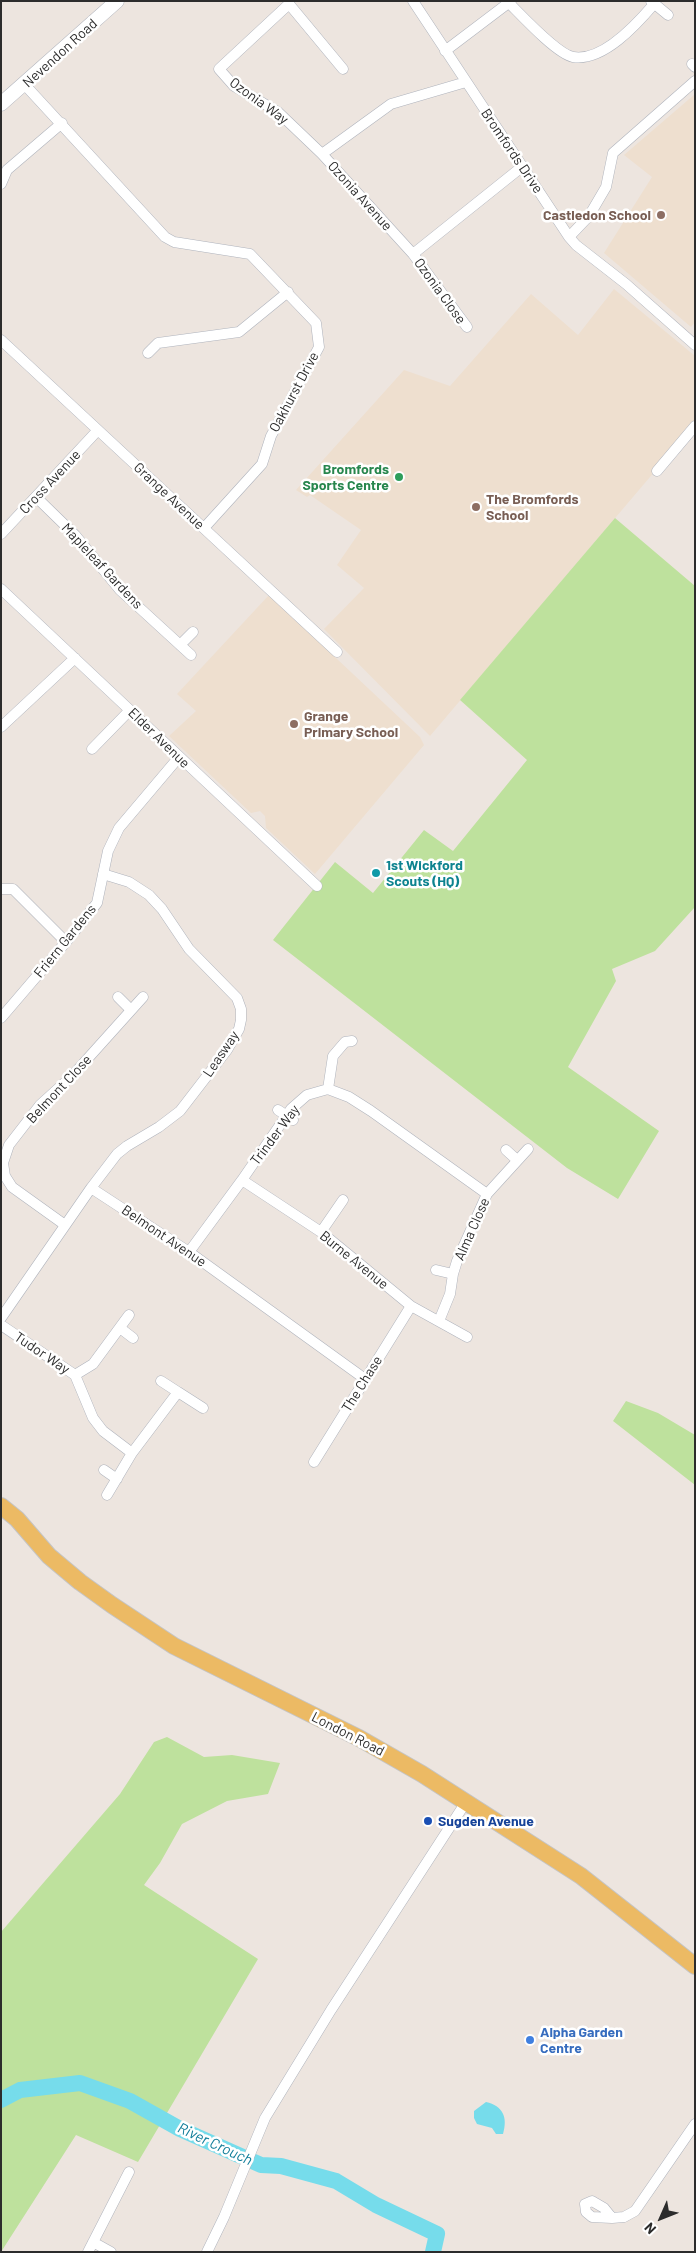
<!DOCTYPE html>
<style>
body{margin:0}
#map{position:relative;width:696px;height:2253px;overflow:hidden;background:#ede5df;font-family:Barlow,sans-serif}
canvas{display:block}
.frame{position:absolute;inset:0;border:2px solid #2c2c2c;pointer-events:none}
.north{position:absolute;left:636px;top:2193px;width:50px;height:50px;-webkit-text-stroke:4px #fff;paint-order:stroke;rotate:226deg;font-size:14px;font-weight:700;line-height:20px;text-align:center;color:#2c2c2c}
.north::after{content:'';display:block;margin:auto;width:18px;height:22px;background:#2c2c2c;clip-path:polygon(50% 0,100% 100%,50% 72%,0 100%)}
</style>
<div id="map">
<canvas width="696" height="2253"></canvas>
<div class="frame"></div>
<div class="north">N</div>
</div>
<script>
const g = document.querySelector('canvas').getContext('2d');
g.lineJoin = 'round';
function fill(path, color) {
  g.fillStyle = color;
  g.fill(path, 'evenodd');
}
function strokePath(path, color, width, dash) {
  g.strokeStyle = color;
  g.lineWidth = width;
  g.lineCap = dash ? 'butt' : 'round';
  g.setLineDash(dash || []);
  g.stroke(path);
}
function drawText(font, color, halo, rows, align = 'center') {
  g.font = font + ' Barlow,sans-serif';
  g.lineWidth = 5;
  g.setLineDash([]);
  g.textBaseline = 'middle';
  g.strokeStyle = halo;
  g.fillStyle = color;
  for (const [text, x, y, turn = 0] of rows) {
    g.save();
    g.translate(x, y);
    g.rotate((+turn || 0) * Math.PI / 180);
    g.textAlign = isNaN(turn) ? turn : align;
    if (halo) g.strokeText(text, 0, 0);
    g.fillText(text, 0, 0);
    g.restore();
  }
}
fill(new Path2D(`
 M 695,94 L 695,322 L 691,327 L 604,253 L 652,177 L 624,155 Z
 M 614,289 L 695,356 L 695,424 L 430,736 L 324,629 L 364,588 L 337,565 L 361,530 L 310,495 L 307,497 L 296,490 L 404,370 L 450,386 L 531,294 L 578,335 Z
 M 269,595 L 420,737 L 424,745 L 315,874 L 266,828 L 265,816 L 260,811 L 251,813 L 169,736 L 196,711 L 177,694 Z`), '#eedfcf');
fill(new Path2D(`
 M 615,518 L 695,586 L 695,907 L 655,951 L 612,969 L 616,981 L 568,1067 L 659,1131 L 618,1199 L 567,1168 L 273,940 L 335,862 L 373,893 L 424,830 L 453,851 L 527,760 L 460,700 Z
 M 626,1401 L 658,1413 L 695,1435 L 695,1485 L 613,1421 Z
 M 167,1737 L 204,1757 L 232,1755 L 280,1763 L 268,1794 L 227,1801 L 182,1824 L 160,1863 L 144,1885 L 258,1959 L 138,2162 L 76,2135 L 1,2252 L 1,1932 L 120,1794 L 154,1742 Z`), '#bee19d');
fill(new Path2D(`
 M 486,2102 C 503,2106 508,2117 503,2134 L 496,2134 L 492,2128 L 477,2124 L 474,2118 L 474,2111 Z`), '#76dceb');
strokePath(new Path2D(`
 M 1,2100 L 20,2090 L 80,2083 L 130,2101 L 180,2129 L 261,2165 L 281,2166 L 336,2181 L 376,2205 L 437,2234 L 433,2252`), '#76dceb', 16);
const street = new Path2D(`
 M 413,1 L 569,237 L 576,245 L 626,284 L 695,345
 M 651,1 L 668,15
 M 509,3 C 522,16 557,54 573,57 C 603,62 637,24 654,4
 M 445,51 L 511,1
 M 692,64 L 695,67
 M 466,82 L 391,104 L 322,154 L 413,254 L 523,166
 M 25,85 L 165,237 L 174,242 L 250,254 L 316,323 L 319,347 L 271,436 L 262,464 L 204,528
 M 322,154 L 278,112 L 234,86 L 219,69 L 289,4 L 343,69
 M 1,184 L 7,170 L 62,123
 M 569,237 L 589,216 L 606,187 L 613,153 L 695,81
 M 413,254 L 467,327
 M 1,340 L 337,652
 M 148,353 L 158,343 L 239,332 L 288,292
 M 657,471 L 695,426
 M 36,497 L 75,535 L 120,590 L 191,655
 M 1,534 L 98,430
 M 1,589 L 317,886
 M 180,645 L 193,632
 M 1,727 L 75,658
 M 92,749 L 130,710
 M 1,889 L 13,889 L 66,942
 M 118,997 L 131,1010
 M 1,1018 L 66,942 L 97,903 L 108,851 L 119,828 L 179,757
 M 328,1089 L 333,1056 L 345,1042 L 352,1041
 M 278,1110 L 293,1120
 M 506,1150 L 517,1160
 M 242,1180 L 321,1232 L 411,1306 L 467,1337
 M 91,1188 L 117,1154 L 127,1146 L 159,1127 L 180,1111 L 227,1050 L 239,1029 L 241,1020 L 241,1009 L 237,998 L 189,949 L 162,909 L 149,895 L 129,882 L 103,874
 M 65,1225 L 12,1187 L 5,1176 L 3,1163 L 9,1145 L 40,1105 L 72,1076 L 143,997
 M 321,1232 L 343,1200
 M 189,1252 L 242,1180 L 291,1109 L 307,1095 L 328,1089 L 349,1097 L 371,1111 L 487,1194
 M 436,1270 L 453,1274
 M 1,1318 L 91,1188 L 189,1252 L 365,1379
 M 439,1321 L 450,1294 L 453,1274 L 457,1261 L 487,1194 L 528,1149
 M 1,1325 L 75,1375 L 93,1418 L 103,1431 L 132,1453
 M 120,1328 L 133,1338
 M 75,1375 L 93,1364 L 129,1315
 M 178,1392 L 203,1408
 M 314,1462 L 411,1306
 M 104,1470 L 117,1479
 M 107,1495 L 132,1453 L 178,1392 L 161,1381
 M 612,2218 L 592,2217 L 586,2212 L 585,2204 L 592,2201 L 604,2208 L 612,2218 L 624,2217 L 635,2211 L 695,2124
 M 93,2242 L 111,2252
 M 88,2252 L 129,2172
 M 207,2252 L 224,2217 L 265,2118 L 331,2010 L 466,1802`);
const secondary = new Path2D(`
 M 1,104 L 117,1`);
const primary = new Path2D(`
 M 1,1506 L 17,1519 L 49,1556 L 80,1582 L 112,1605 L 174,1646 L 359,1738 L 422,1774 L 581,1876 L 695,1966`);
strokePath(street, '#afb3bc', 11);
strokePath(secondary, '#afb3bc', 15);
strokePath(primary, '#c4c4c4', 18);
strokePath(street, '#fff', 10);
strokePath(secondary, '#fff', 14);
strokePath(primary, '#ecba64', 16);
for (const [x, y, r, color] of [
 [661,215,5,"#8d6e63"],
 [399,477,5,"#2e9e5b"],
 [476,507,5,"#8d6e63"],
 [294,724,5,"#8d6e63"],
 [376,873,5,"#0f9aa8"],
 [428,1821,5,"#1a4fb4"],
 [530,2040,5,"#3f7fe0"]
]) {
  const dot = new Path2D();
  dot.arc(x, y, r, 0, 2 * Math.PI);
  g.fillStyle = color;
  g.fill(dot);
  strokePath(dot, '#fff', 2);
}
drawText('14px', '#2c2c2c', '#fff', [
 ["Nevendon Road",60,53,-42],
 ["Ozonia Way",259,101,36],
 ["Bromfords Drive",512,151,56],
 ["Ozonia Avenue",360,196,48],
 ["Ozonia Close",440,291,54],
 ["Oakhurst Drive",294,392,-62],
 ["Cross Avenue",50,482,-47],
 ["Grange Avenue",169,496,43],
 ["Mapleleaf Gardens",102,566,47],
 ["Elder Avenue",159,738,44],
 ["Friern Gardens",65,941,-51],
 ["Leasway",221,1054,-56],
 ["Belmont Close",59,1089,-47],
 ["Trinder Way",275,1135,-53],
 ["Alma Close",472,1229,-66],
 ["Belmont Avenue",164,1236,34],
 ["Burne Avenue",354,1260,39],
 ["Tudor Way",42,1353,34],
 ["The Chase",362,1384,-58],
 ["London Road",348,1734,27]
]);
drawText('bold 14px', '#785e54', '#fff', [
 ["Castledon School",651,215,"right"],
 ["The Bromfords",486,499],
 ["School",486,515],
 ["Grange",304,716],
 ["Primary School",304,732]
], 'left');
drawText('bold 14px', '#27864d', '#fff', [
 ["Bromfords",389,469],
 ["Sports Centre",389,485]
], 'right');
drawText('bold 14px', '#0d838f', '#fff', [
 ["1st Wickford",386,865],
 ["Scouts (HQ)",386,881]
], 'left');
drawText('bold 14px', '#164399', '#fff', [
 ["Sugden Avenue",438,1821]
], 'left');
drawText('bold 14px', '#366cbe', '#fff', [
 ["Alpha Garden",540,2032],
 ["Centre",540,2048]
], 'left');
drawText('italic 15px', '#127e9a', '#fff', [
 ["River Crouch",215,2144,25]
]);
</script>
